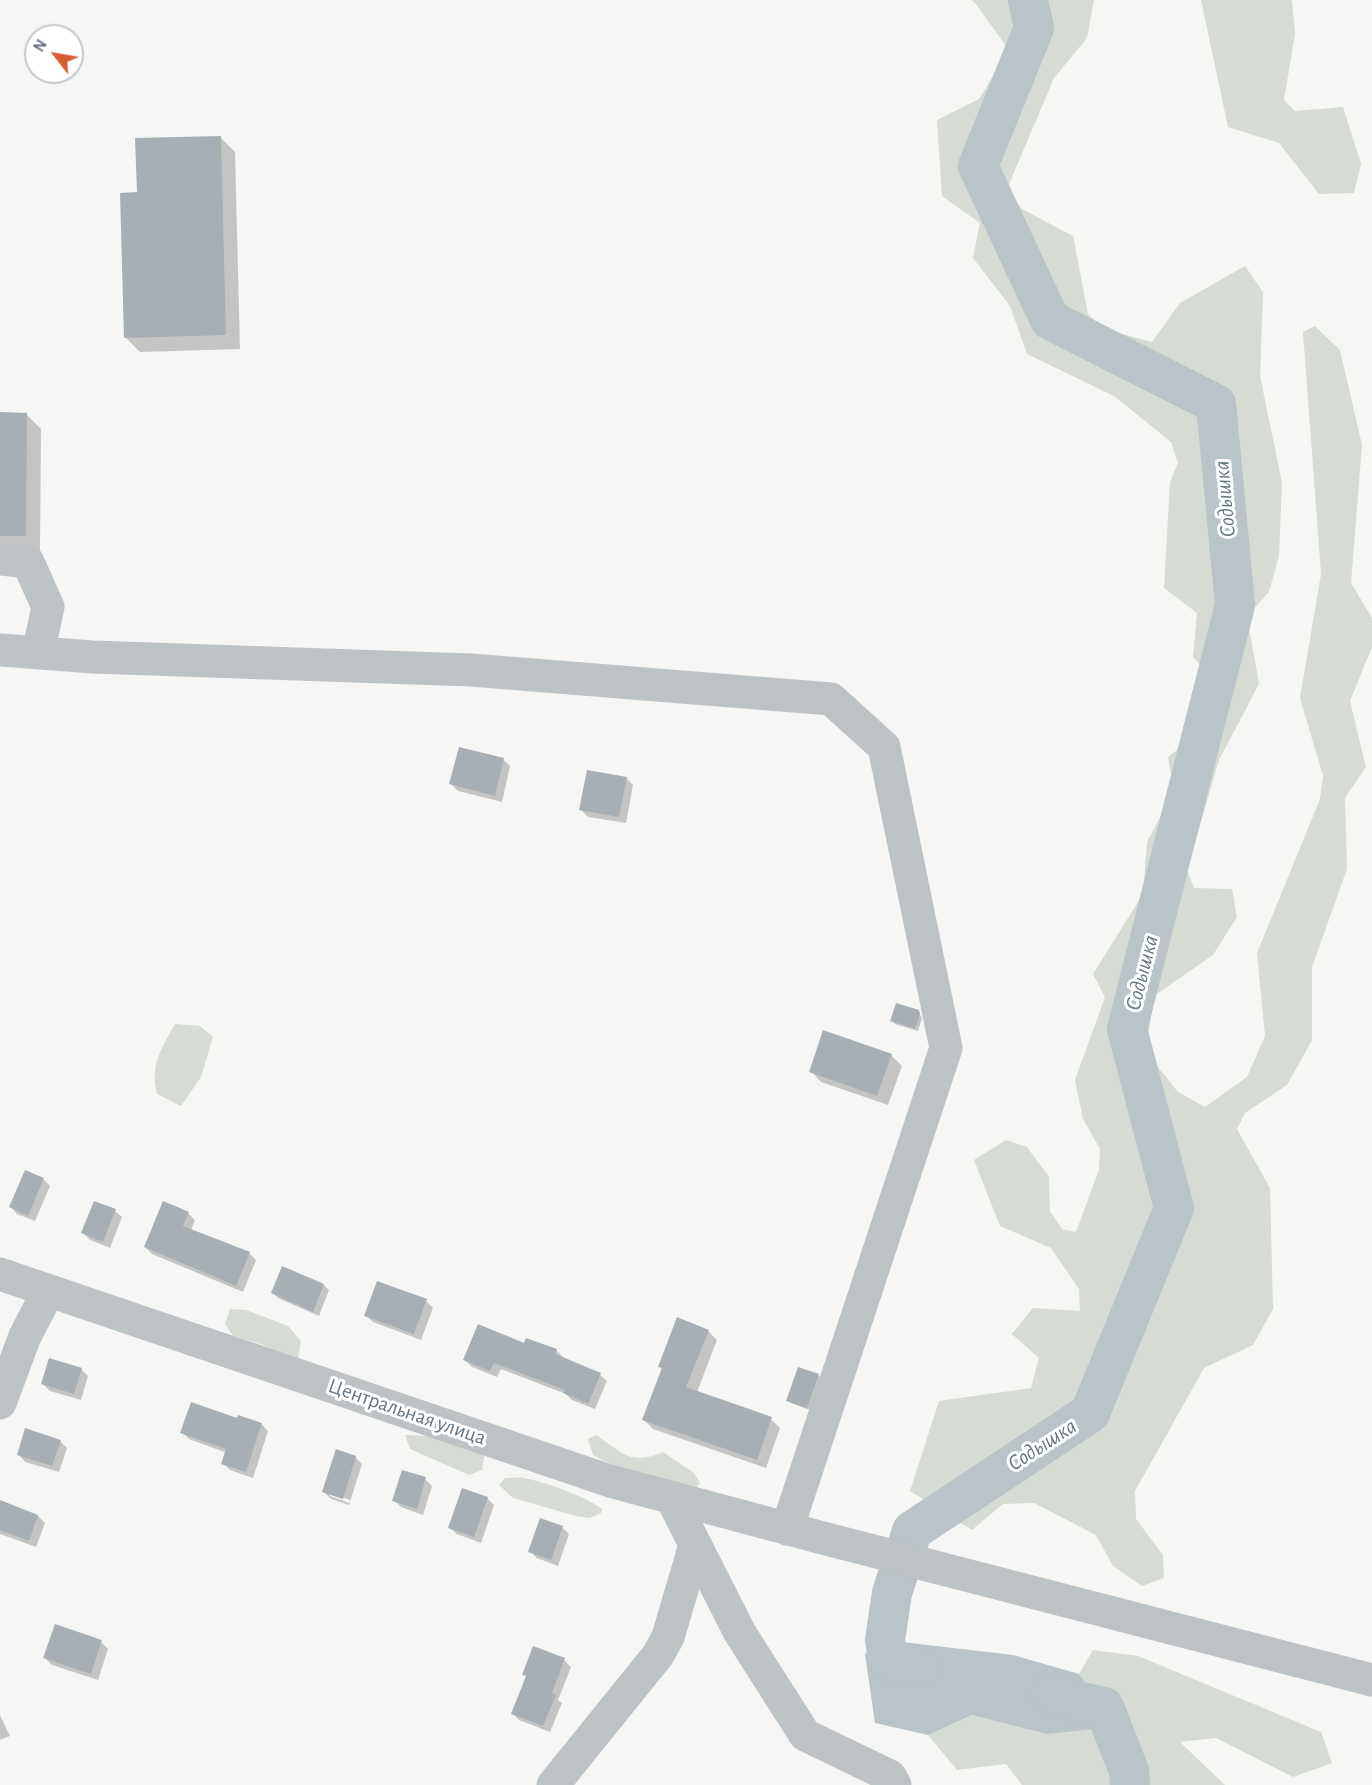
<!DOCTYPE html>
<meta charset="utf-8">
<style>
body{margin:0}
#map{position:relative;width:1372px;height:1785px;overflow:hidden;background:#f6f6f4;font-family:"Alegreya Sans",sans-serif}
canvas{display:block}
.north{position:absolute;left:24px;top:24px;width:60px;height:60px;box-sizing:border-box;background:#fff;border:2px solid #c2c8cd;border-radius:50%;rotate:301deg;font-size:16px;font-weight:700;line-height:24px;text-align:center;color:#677683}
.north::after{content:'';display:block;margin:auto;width:21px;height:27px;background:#d75f33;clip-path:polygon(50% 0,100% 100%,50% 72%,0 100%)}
</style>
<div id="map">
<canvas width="1372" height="1785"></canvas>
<div class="north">N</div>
</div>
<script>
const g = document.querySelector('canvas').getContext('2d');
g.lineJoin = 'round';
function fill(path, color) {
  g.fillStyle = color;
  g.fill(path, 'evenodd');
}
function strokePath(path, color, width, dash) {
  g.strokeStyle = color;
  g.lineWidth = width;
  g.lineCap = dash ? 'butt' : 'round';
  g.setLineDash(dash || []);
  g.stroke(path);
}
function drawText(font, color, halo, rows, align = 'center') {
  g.font = font + ' "Alegreya Sans",sans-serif';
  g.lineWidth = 6;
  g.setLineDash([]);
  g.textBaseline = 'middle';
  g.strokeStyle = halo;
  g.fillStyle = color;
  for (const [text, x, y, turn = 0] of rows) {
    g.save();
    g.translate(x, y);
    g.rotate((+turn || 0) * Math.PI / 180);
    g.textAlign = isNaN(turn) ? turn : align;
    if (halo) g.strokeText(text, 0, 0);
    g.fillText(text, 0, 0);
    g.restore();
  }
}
fill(new Path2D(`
 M 971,0 L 1094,0 L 1087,38 L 1054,78 L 1007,189 L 1022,209 L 1073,236 L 1088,314 L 1104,329 L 1152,342 L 1180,303 L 1245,266 L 1263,292 L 1260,376 L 1282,483 L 1279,555 L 1269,592 L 1247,616 L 1259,684 L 1219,760 L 1187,870 L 1194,888 L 1232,889 L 1237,917 L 1213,955 L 1154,996 L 1146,1052 L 1178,1092 L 1205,1107 L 1247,1077 L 1265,1036 L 1257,953 L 1320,799 L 1323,776 L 1300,698 L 1321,574 L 1303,332 L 1315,326 L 1340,350 L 1362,445 L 1351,583 L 1372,618 L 1372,647 L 1350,701 L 1366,767 L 1345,798 L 1347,869 L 1312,967 L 1312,1040 L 1287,1085 L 1245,1113 L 1237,1129 L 1270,1188 L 1273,1309 L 1253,1345 L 1204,1368 L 1135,1491 L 1136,1519 L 1163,1555 L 1164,1578 L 1142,1586 L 1113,1566 L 1096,1535 L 1034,1503 L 1003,1504 L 972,1530 L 910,1491 L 939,1401 L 1031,1388 L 1039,1358 L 1012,1334 L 1033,1308 L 1080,1311 L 1079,1289 L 1051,1248 L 1000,1226 L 974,1160 L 1006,1140 L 1027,1147 L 1049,1177 L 1050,1211 L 1062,1229 L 1076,1232 L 1099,1170 L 1100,1149 L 1083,1119 L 1075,1080 L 1105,997 L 1093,974 L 1143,894 L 1147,842 L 1174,791 L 1168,757 L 1221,716 L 1210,675 L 1193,657 L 1197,613 L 1164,588 L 1170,482 L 1178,463 L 1171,442 L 1114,396 L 1027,354 L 1010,306 L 973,258 L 980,223 L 942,196 L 937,120 L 979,99 L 1009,50 L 975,3 Z
 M 1201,0 L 1292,0 L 1295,34 L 1284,100 L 1295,111 L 1343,107 L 1361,164 L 1354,193 L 1319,194 L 1279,143 L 1228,127 Z
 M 175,1024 L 200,1026 L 213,1037 L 201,1077 L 181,1106 L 157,1094 C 150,1065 161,1049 175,1024 Z
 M 230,1309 L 246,1310 L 288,1326 L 301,1341 L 297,1363 L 263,1345 L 233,1336 L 225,1324 Z
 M 405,1435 L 465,1438 L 485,1453 L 482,1470 L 469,1475 L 410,1449 Z
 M 596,1435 C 623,1453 630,1466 663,1452 L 694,1473 L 700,1483 L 696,1488 L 610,1464 L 593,1455 L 588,1439 Z
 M 505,1478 C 511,1478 518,1477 524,1478 C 543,1481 587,1497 602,1509 L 601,1513 L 590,1518 L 576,1516 L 513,1498 L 499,1485 Z
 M 1093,1650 L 1138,1656 L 1321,1732 L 1332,1763 L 1293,1777 L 1216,1738 L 1180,1742 L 1225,1785 L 1022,1785 L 1006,1764 L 957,1770 L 928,1735 L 972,1715 L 1046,1734 L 1104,1707 L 1079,1674 Z`), '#d6dbd3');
fill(new Path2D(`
 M 885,1640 L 1013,1655 L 1079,1674 L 1104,1707 L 1094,1729 L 1046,1734 L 972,1715 L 928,1735 L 875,1723 L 865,1654 Z`), '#b9c3c8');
fill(new Path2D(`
 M 220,137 L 235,152 L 240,349 L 140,352 L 125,337 L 138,193 Z
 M 0,414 L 26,414 L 41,429 L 40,550 L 0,550 Z
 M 503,759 L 510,766 L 502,802 L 458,791 L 451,784 Z
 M 626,778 L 633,785 L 626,823 L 588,817 L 581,810 Z
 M 918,1011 L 922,1018 L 918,1031 L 895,1024 L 892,1021 Z
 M 891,1055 L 902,1066 L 888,1105 L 821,1082 L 811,1071 Z
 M 43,1179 L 50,1186 L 35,1221 L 17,1214 L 11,1207 Z
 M 115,1211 L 122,1217 L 110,1248 L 90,1240 L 83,1233 Z
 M 188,1213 L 195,1220 L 191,1230 L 249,1253 L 256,1260 L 243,1292 L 152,1254 L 145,1247 Z
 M 324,1285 L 329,1290 L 319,1316 L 278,1298 L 273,1293 Z
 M 426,1301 L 433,1308 L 421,1340 L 373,1322 L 366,1315 Z
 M 708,1331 L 717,1340 L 697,1392 L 771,1419 L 780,1428 L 766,1468 L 653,1429 L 644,1420 L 663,1370 L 659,1366 Z
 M 525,1345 L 556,1350 L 563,1357 L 600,1375 L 607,1381 L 595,1409 L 572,1400 L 566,1394 L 501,1369 L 497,1377 L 472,1367 L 465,1360 Z
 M 81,1369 L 88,1376 L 81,1400 L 50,1391 L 43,1384 Z
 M 818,1375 L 821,1378 L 810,1410 L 791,1403 L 788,1400 Z
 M 237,1420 L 261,1424 L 268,1431 L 253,1478 L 230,1470 L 223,1463 L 227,1453 L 189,1439 L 182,1432 Z
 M 60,1441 L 67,1448 L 59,1472 L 25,1462 L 19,1455 Z
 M 355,1457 L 362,1464 L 349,1505 L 331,1499 L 324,1492 ZM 330,1493 L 350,1500 L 349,1503 L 330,1496 Z
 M 425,1479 L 432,1486 L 423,1515 L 401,1507 L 394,1500 Z
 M 487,1498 L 494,1505 L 481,1543 L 457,1534 L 450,1528 Z
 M 0,1502 L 38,1516 L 45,1523 L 36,1547 L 0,1534 Z
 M 562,1527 L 569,1534 L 558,1566 L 537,1558 L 530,1551 Z
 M 101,1642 L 108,1649 L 98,1680 L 52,1665 L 45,1658 Z
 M 534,1648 L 564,1660 L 571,1667 L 558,1700 L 562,1703 L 550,1732 L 519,1720 L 512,1713 L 527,1677 L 524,1674 Z
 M 0,1715 L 10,1736 L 0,1740 Z`), '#0003');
strokePath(new Path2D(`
 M 921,1668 L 888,1661 L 885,1640 L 892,1593 L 912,1531 L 1090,1413 L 1174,1208 L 1127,1029 L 1235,605 L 1216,404 L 1050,320 L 978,166 L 1034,28 L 1028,0
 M 1051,1695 L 1104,1707 L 1129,1771 L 1130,1785`), '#b9c3c8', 40);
fill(new Path2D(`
 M 221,136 L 226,335 L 124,338 L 120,193 L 137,192 L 135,138 Z
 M 0,412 L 27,413 L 26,536 L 0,536 Z
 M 459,747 L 504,758 L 495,796 L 449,784 Z
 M 587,770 L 627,777 L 619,817 L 579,810 Z
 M 896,1003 L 919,1010 L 920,1014 L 915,1029 L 890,1021 Z
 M 823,1030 L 892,1054 L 877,1096 L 809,1072 Z
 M 25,1170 L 44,1178 L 28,1216 L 9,1207 Z
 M 94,1201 L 116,1209 L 103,1242 L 81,1233 Z
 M 163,1201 L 189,1212 L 183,1226 L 250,1252 L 236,1286 L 144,1247 Z
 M 282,1266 L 324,1284 L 313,1312 L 271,1293 Z
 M 377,1281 L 427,1299 L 414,1334 L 364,1316 Z
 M 677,1317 L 709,1330 L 686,1387 L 772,1417 L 757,1460 L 642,1420 L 662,1368 L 658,1367 Z
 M 478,1324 L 524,1343 L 526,1338 L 557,1349 L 555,1354 L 601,1373 L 588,1404 L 563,1393 L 565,1390 L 494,1363 L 490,1371 L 463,1360 Z
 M 49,1358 L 82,1368 L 74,1394 L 41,1384 Z
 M 798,1367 L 819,1374 L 807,1408 L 786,1401 Z
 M 191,1402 L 237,1418 L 238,1415 L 262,1423 L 246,1472 L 221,1464 L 226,1449 L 180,1433 Z
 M 25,1428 L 61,1440 L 52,1466 L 17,1455 Z
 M 336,1449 L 356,1456 L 343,1499 L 322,1492 Z
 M 402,1470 L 426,1477 L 417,1509 L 392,1501 Z
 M 462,1488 L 488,1497 L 474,1537 L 448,1528 Z
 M 0,1500 L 38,1515 L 29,1541 L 0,1530 Z
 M 540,1518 L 563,1526 L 551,1560 L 528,1552 Z
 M 55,1624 L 102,1640 L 91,1674 L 43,1658 Z
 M 533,1646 L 565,1658 L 552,1693 L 556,1695 L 543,1726 L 511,1714 L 526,1676 L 522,1675 Z`), '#a7afb4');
strokePath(new Path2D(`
 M 0,559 L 28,562 L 48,607 L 38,653
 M 0,650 L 93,657 L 471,670 L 831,699 L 884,747 L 946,1048 L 787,1529
 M 0,1274 L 610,1481 L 819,1537 L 1372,1680
 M 0,1403 L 25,1336 L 48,1292
 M 671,1497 L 740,1633 L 805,1735 L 890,1776 L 895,1785
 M 553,1785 L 658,1655 L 668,1637 L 695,1545`), '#bdc2c5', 33);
drawText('21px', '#677683', '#fff', [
 ["Центральная улица",407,1412,19]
]);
drawText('italic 22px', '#63777f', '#fff', [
 ["Содышка",1225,499,-95],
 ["Содышка",1142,973,-76],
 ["Содышка",1042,1445,-33]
]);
</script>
